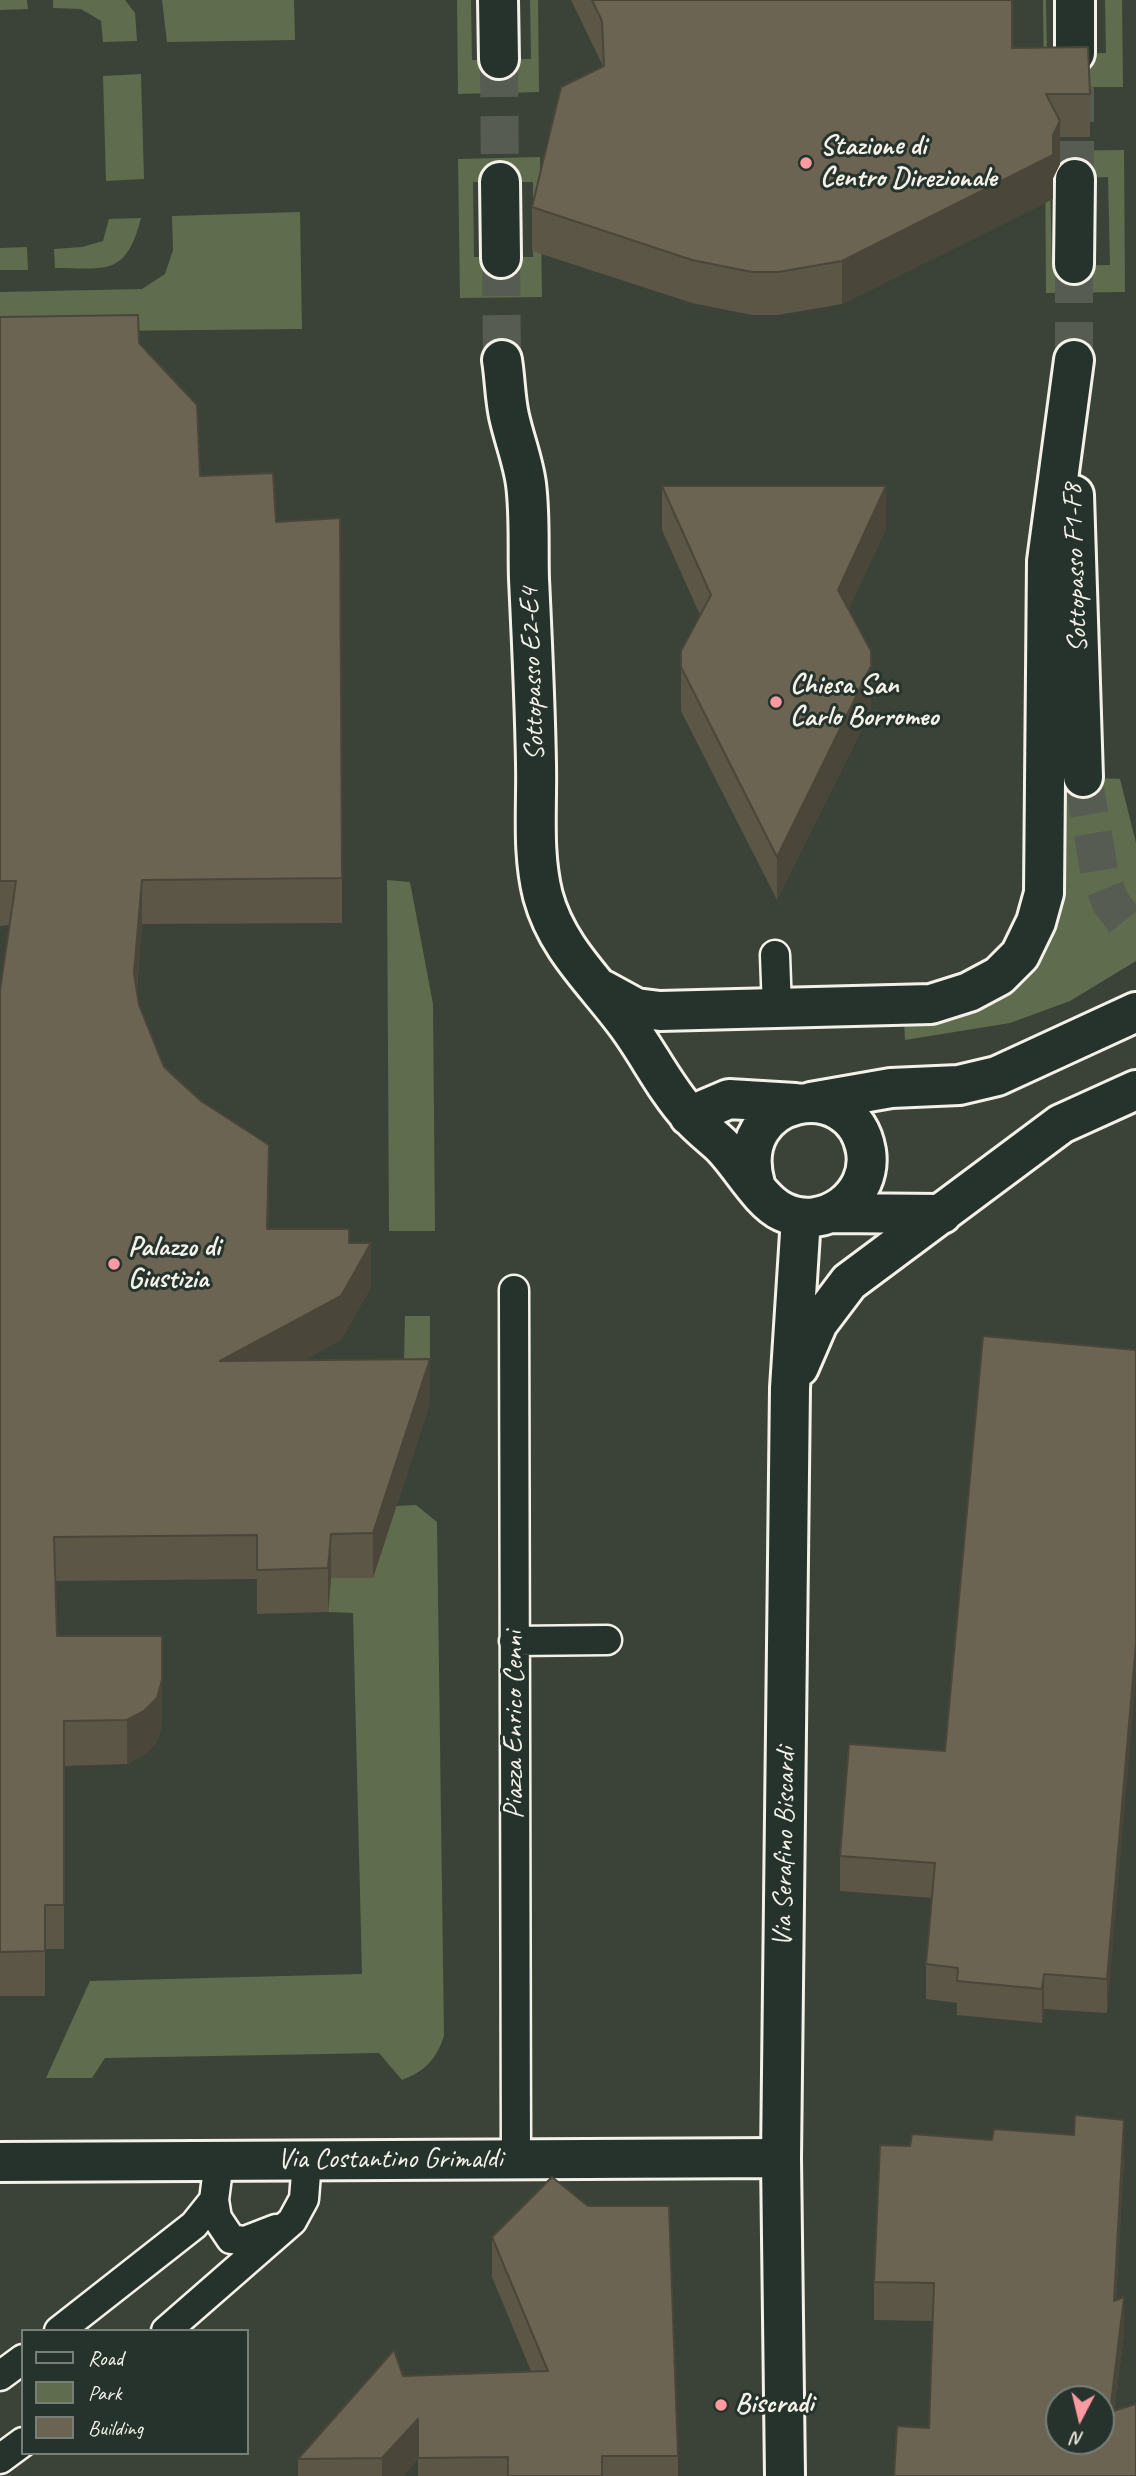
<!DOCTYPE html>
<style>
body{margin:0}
#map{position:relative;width:1136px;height:2476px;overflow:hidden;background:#3b4238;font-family:Caveat,sans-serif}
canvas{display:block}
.legend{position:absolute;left:21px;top:2329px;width:228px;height:126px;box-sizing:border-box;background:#26332d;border:2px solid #787f78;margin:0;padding:9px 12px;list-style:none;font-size:21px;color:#f4f1e8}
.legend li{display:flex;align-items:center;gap:14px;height:35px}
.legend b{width:35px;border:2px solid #787f78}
.north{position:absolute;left:1045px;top:2385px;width:70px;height:70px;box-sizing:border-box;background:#26332d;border:2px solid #787f78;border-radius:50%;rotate:187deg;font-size:19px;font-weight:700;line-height:28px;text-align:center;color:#f4f1e8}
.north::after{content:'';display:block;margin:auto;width:24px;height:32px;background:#ff9aa2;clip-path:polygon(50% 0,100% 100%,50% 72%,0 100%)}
</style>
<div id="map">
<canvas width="1136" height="2476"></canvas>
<ul class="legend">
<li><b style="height:9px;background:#26332d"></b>Road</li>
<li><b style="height:19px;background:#5f6d4e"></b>Park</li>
<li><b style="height:19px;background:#6b6453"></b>Building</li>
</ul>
<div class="north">N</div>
</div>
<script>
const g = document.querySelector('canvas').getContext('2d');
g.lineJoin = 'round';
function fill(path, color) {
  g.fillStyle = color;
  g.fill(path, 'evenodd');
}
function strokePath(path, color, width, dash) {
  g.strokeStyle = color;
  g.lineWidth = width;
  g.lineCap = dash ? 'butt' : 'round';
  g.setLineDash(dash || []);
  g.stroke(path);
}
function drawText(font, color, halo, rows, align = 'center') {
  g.font = font + ' Caveat,sans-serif';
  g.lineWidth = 6;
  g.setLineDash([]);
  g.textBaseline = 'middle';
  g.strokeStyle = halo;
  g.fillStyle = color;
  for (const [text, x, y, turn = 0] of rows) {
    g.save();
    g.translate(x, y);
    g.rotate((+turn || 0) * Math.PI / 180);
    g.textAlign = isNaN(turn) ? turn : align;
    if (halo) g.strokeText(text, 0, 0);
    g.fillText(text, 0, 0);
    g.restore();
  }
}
fill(new Path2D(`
 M 0,0 L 27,0 L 28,9 L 0,10 Z
 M 53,0 L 125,0 L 135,13 L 137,41 L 103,42 L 101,21 L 81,9 L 53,8 Z
 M 162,0 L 294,0 L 295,40 L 167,42 Z
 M 457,0 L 471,0 L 472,60 L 531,59 L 530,0 L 538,0 L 539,92 L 458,94 Z
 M 1043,0 L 1046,0 L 1047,54 L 1106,53 L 1105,0 L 1122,0 L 1123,87 L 1044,87 Z
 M 141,74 L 144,179 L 106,181 L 103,76 Z
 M 1124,150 L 1125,292 L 1046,293 L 1045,151 ZM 1108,177 L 1110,265 L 1052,266 L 1050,179 Z
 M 540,157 L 542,297 L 460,298 L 458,159 ZM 473,182 L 533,182 L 533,257 L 474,257 Z
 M 300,212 L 302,329 L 0,332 L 0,292 L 142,289 L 165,274 L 173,250 L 172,216 Z
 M 141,218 C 126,277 106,268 55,268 L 54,249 L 82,247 L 103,241 L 109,219 Z
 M 27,247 L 28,270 L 0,270 L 0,248 Z
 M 1057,776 L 1120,779 L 1136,843 L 1136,961 L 1070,1001 L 1010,1023 L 905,1040 L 904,1020 L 1028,970 Z
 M 387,880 L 410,882 L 433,1004 L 435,1231 L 389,1231 Z
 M 405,1316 L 430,1316 L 430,1403 L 403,1403 Z
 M 416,1505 L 437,1522 L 444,2036 C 436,2060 425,2071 402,2080 L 379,2053 L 105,2058 L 92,2078 L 46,2078 L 90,1981 L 362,1974 L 353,1613 L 328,1612 L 331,1578 L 373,1577 L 396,1506 Z`), '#5f6d4e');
strokePath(new Path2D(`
 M 499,59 L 500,182
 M 1075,179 L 1075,86
 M 501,258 L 502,360
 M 1074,360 L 1074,264
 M 1083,777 L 1100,876 L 1111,903 L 1136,935`), '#575c52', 38, [38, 19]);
const lane = new Path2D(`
 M 775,955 L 777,1009
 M 514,1290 L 516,2160
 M 514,1641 L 607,1640
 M 214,2200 L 217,2218 L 231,2239 L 245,2241 L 276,2229
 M 59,2331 L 194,2225 L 214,2200 L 219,2161
 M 166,2331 L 292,2221 L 304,2199 L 307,2161
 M 0,2376 L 23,2359
 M 0,2459 L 23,2442`);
const street = new Path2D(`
 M 498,0 L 499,59
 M 1075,53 L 1075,0
 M 500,182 L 501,258
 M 1074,264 L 1075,179
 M 502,360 C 505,378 505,398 509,416 C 514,439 523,461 526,484 C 530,515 528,548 529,579 C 532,641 535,702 536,764 C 537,808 532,853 543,896 C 557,948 595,981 626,1023 C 648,1052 665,1089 691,1117 C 699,1126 709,1134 719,1143 C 739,1161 759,1201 783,1212 C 824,1232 873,1196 866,1151 C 853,1073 730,1095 755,1184
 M 1074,495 L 1083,777
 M 603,990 L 636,1008 L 660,1011 L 931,1004 L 969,992 L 999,976 L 1020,955 L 1036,922 L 1044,893 L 1047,561 L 1074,360
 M 811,1102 L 891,1088 L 959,1085 L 997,1076 L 1136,1012
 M 689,1116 L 729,1099 L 795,1103
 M 832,1213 L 942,1214
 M 799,1367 L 818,1323 L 849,1282 L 1061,1124 L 1136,1090
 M 781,2158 L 790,1388 L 801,1218`);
const secondary = new Path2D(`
 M 0,2162 L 781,2158 L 785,2476`);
strokePath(lane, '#f4f1e8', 33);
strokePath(street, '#f4f1e8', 44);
strokePath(secondary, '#f4f1e8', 44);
strokePath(lane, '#26332d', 28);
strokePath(street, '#26332d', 38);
strokePath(secondary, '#26332d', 38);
fill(new Path2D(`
 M 571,0 L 1012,0 L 1012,48 L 1090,94 L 1090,137 L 1060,137 L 1060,164 L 1053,178 L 1053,199 L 842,304 L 778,315 L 752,315 L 692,303 L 532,251 L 532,207 L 602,66 L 602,64 Z
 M 0,317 L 139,343 L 200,476 L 276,522 L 342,878 L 342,923 L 142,924 L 137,989 L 139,1005 L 164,1067 L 269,1189 L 268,1229 L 349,1243 L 371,1287 L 341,1340 L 304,1360 L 430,1403 L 373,1578 L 331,1578 L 328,1612 L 257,1614 L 257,1579 L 55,1581 L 57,1636 L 162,1636 L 162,1724 L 157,1742 L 144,1755 L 127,1764 L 64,1766 L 64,1949 L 45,1949 L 45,1996 L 0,1996 L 0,990 L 9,925 L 0,926 Z
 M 662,486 L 886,529 L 848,610 L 871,651 L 871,710 L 777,900 L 681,711 L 681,651 L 700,615 L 662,530 Z
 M 1136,1350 L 1107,2013 L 1044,2009 L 1042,2023 L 957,2015 L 957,2003 L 926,1999 L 926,1964 L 932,1898 L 840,1891 L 840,1856 L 945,1751 Z
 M 1124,2159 L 1116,2300 L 1124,2335 L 1114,2410 L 1136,2476 L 929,2428 L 933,2321 L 874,2320 L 874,2282 Z
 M 492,2237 L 678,2456 L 678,2476 L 418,2476 L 418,2459 L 403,2476 L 298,2476 L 298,2459 L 403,2376 L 531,2371 L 492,2277 Z`), '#5c5647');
fill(new Path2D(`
 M 1060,121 L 1060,164 L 1053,178 L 1053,199 L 842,304 L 842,261 L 1053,135 Z
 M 886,486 L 886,529 L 838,633 L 838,590 Z
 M 871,666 L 871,710 L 777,900 L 777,857 Z
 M 142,880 L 142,924 L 134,1018 L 134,973 Z
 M 269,1145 L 269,1189 L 267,1274 L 267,1229 Z
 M 371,1243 L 371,1287 L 341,1340 L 220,1406 L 220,1361 Z
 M 430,1359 L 430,1403 L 373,1578 L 373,1533 Z
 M 331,1534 L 331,1578 L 328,1612 L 328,1568 Z
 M 1136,1643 L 1136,1678 L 1107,2013 L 1107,1979 Z
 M 162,1680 L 162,1724 L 157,1742 L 144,1755 L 127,1764 L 127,1720 Z
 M 1044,1974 L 1044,2009 L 1042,2023 L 1042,1989 Z
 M 1124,2120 L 1124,2159 L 1114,2340 L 1114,2301 Z
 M 1124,2297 L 1124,2335 L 1110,2450 L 1110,2412 Z
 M 418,2419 L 418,2459 L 403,2476 L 382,2476 L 382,2458 Z`), '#4b463a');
const building = new Path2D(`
 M 592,0 L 1012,0 L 1012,48 L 1088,47 L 1090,94 L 1046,94 L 1060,121 L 1053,135 L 1053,155 L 842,261 L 778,272 L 752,272 L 692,260 L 532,207 L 561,87 L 604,66 L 602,21 Z
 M 138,315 L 139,343 L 197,405 L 200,476 L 273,473 L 276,522 L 340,518 L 342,878 L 142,880 L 134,973 L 139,1005 L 164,1067 L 201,1101 L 269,1145 L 267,1229 L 349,1229 L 349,1243 L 371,1243 L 341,1296 L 220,1361 L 430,1359 L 373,1533 L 331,1534 L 328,1568 L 257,1570 L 257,1535 L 54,1537 L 57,1636 L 162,1636 L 162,1680 L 157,1698 L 144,1711 L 127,1720 L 64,1721 L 64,1905 L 45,1905 L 45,1951 L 0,1952 L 0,990 L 16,881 L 0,881 L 0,317 Z
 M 662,486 L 886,486 L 838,590 L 871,651 L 871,666 L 777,857 L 681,667 L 681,651 L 711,595 Z
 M 983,1336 L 1136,1350 L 1136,1643 L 1107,1979 L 1044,1974 L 1042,1989 L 957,1981 L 958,1968 L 926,1964 L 935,1863 L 840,1856 L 849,1744 L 945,1751 Z
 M 1075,2115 L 1124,2120 L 1114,2301 L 1124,2297 L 1110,2412 L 1136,2404 L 1136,2476 L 894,2476 L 897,2426 L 929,2428 L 934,2283 L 874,2282 L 880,2145 L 910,2146 L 912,2134 L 992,2140 L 994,2129 L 1074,2135 ZM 1059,2399 L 1101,2399 L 1101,2441 L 1059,2441 Z
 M 552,2177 L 588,2206 L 669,2206 L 678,2456 L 602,2456 L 602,2476 L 508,2476 L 508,2457 L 418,2458 L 418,2419 L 382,2458 L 298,2459 L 394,2350 L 403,2376 L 548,2371 L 492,2237 Z`);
fill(building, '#6b6453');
strokePath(building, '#4b463a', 2);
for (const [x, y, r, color] of [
 [806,163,7,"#ff9aa2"],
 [776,702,7,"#ff9aa2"],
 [114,1264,7,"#ff9aa2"],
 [721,2405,7,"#ff9aa2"]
]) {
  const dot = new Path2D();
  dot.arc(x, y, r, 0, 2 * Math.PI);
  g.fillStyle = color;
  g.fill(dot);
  strokePath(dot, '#26332d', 2.5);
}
drawText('bold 28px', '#f4f1e8', '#26332d', [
 ["Stazione di",820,147],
 ["Centro Direzionale",820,179],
 ["Chiesa San",790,686],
 ["Carlo Borromeo",790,718],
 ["Palazzo di",128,1248],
 ["Giustizia",128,1280],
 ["Biscradi",735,2405]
], 'left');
drawText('28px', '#f4f1e8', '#26332d', [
 ["Sottopasso F1-F8",1076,568,-92],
 ["Sottopasso E2-E4",533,674,-92],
 ["Piazza Enrico Cenni",515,1725,-90],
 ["Via Serafino Biscardi",785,1847,-89],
 ["Via Costantino Grimaldi",390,2160]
]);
</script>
